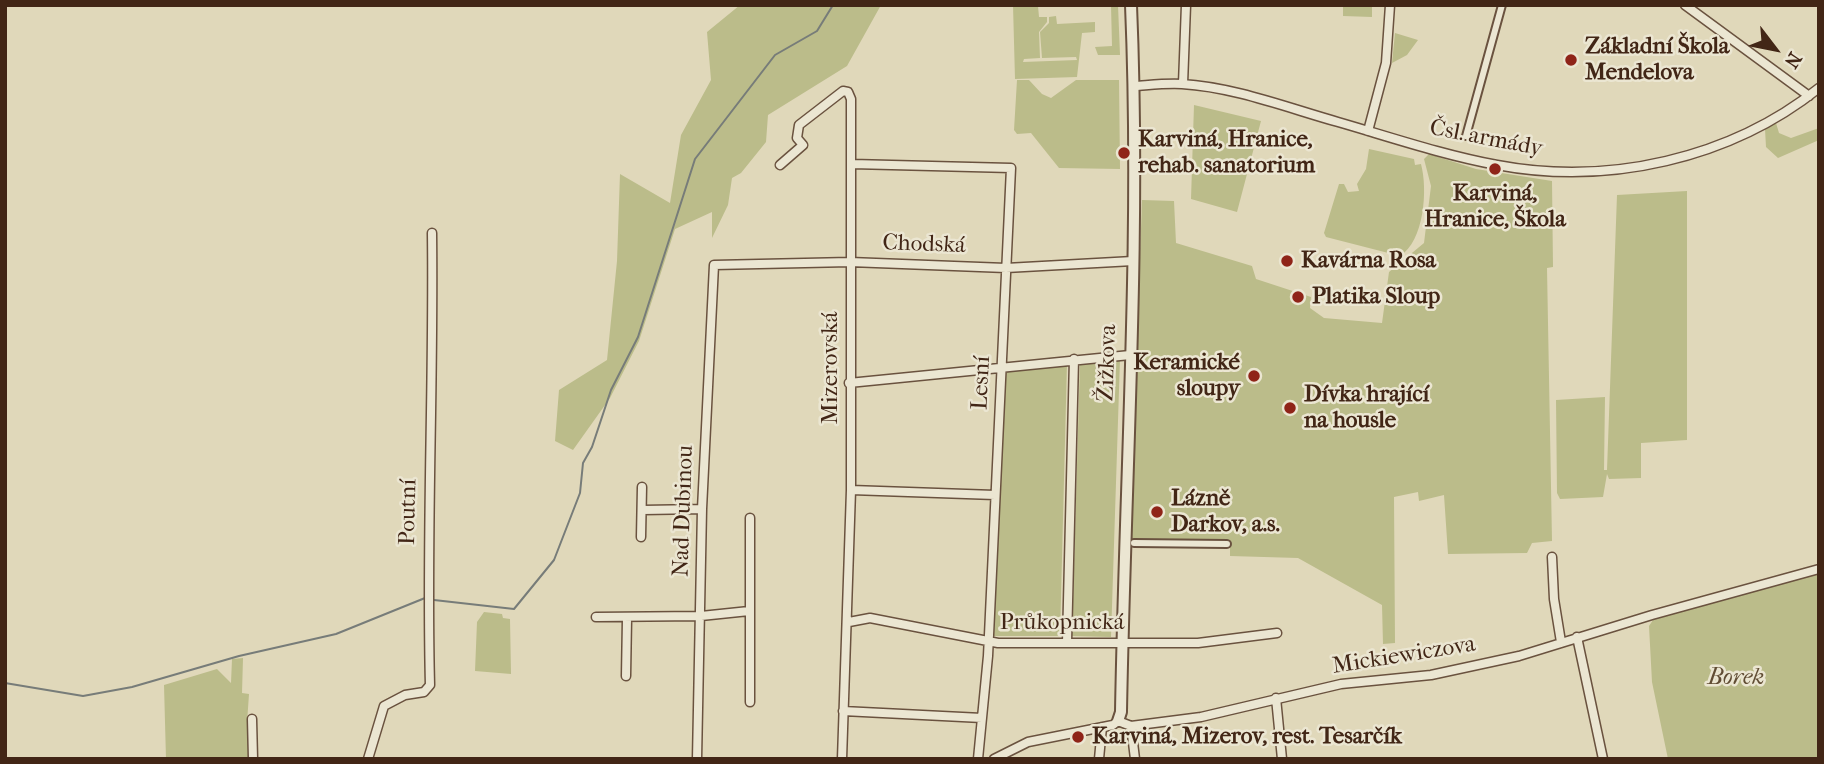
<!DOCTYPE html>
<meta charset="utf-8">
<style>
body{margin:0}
#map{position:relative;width:1824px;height:764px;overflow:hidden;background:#e0d8ba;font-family:"IM FELL French Canon",serif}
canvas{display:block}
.frame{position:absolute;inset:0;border:7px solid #422616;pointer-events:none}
.north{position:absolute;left:1740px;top:14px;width:70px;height:70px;-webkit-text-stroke:5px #ebe6d2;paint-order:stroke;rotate:122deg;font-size:19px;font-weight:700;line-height:28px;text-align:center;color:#422616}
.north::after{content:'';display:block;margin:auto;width:24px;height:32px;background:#422616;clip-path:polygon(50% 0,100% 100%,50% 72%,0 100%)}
</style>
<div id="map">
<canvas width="1824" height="764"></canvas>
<div class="frame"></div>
<div class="north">N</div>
</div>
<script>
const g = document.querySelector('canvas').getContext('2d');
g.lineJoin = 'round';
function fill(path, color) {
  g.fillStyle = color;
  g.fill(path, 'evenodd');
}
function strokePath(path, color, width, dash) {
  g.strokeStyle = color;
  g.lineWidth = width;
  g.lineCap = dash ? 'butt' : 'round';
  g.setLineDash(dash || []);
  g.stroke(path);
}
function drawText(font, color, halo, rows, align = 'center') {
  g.font = font + ' "IM FELL French Canon",serif';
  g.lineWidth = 5;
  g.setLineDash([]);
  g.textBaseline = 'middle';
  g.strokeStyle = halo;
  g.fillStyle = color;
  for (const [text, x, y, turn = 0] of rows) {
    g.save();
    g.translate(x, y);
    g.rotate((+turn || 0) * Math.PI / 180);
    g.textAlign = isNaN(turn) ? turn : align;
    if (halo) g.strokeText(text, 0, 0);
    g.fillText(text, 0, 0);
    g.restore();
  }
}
fill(new Path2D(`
 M 740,5 L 881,5 L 847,66 L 768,115 L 766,142 L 741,173 L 732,178 L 728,205 L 712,238 L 712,212 L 675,229 L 639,341 L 610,398 L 573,450 L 555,441 L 559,390 L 607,360 L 617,261 L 620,174 L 670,203 L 681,135 L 711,80 L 707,32 Z
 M 1013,5 L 1038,6 L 1039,17 L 1047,17 L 1047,22 L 1039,32 L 1040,58 L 1024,59 L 1023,62 L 1077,60 L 1076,57 L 1042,58 L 1040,32 L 1049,23 L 1049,17 L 1056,16 L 1057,24 L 1095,22 L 1095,32 L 1082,33 L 1077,77 L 1015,79 Z
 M 1111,5 L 1118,5 L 1120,55 L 1098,55 L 1095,47 L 1112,46 Z
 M 1343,5 L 1372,5 L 1372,17 L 1343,16 Z
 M 1395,33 L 1418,40 L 1407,55 L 1392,63 Z
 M 1017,80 L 1029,80 L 1042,94 L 1051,98 L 1076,80 L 1119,80 L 1120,169 L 1059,168 L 1031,133 L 1017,134 L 1014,130 Z
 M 1194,105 L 1261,121 L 1237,212 L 1191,199 Z
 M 1776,123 L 1779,133 L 1791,138 L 1819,128 L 1819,140 L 1778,158 L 1766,147 L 1765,129 Z
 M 1369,149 L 1414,159 L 1415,165 L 1421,164 C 1428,190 1424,241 1400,256 L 1326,237 L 1324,233 L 1339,184 L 1344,184 L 1348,192 L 1359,191 L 1357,184 L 1366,169 Z
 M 1429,154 L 1476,169 L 1552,181 L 1553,267 L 1547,268 L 1552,541 L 1532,543 L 1527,553 L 1448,554 L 1444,495 L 1419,501 L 1418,492 L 1394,497 L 1395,643 L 1383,644 L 1382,605 L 1298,558 L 1230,556 L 1230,547 L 1130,544 L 1142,200 L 1174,201 L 1176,243 L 1252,266 L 1256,279 L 1311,297 L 1310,308 L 1324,318 L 1382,323 L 1389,272 L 1424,243 L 1431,186 L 1424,159 Z
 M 1687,191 L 1687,440 L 1641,443 L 1641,478 L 1609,479 L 1607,474 L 1603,497 L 1560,499 L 1557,493 L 1556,400 L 1605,397 L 1604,470 L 1607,470 L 1617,195 Z
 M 1120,359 L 1111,637 L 1072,636 L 1080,362 Z
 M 1067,363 L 1060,636 L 992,636 L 1005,373 L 1008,368 Z
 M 1819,573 L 1819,759 L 1668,759 L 1652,682 L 1649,626 L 1657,614 Z
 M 484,612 L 502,614 L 503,618 L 510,619 L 511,674 L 475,671 L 477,622 Z
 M 243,658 L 242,693 L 249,694 L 247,723 L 249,759 L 166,759 L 164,685 L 217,669 L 231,683 L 232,659 Z`), '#bbbc8a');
strokePath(new Path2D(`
 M 434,600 L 514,609 L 554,560 L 580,493 L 583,463 L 592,447 L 611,390 L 638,337 L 695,159 L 775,55 L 817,31 L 833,5
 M 5,683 L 83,696 L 132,687 L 239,656 L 336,634 L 425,598`), '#777c79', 2);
const pedestrian = new Path2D(`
 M 1466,136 L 1502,5
 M 1134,543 L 1227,544`);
const minor = new Path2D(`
 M 1685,5 L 1809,96
 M 1183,84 L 1186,5
 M 1135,86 C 1150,85 1167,83 1182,84 C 1234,87 1288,108 1338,122 C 1390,137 1443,155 1497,165 C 1608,186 1730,159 1819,88
 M 1368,131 L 1386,63 L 1390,5
 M 852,164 L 1011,168 L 988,656 L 978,759
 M 780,165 L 803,145 L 797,138 L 799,125 L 843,91 L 848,92 L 851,99 L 851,490 L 842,759
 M 849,383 L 1130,355
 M 851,490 L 995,495
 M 643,510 L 702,509
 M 641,537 L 642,487
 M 1552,557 L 1554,599 L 1561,642
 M 596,617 L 701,616 L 749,611
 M 849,622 L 870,618 L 998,643 L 1198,643 L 1277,633
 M 1577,637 L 1603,759
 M 1067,642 L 1074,359
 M 626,676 L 627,619
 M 1276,698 L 1282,759
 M 750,702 L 750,518
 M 843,711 L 982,718
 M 252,719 L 253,759
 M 1131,726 L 1135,759
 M 368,759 L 384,706 L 405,695 L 424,692 L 430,685 C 426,534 434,384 432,233
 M 697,759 L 702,509 L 714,265 L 850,262 L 1006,268 L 1133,261
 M 994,759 L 1028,742 L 1113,725 L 1118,721 L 1131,726 L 1201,717 L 1341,684 L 1431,675 L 1519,656 L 1652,615 L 1819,569
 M 1099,759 L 1102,727`);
const tertiary = new Path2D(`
 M 1118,721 L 1121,712 C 1125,477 1141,241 1131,5`);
strokePath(pedestrian, '#6a523f', 10);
strokePath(minor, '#6a523f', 11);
strokePath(tertiary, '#6a523f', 14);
strokePath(pedestrian, '#ebe6d2', 6);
strokePath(minor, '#ebe6d2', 8);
strokePath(tertiary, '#ebe6d2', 10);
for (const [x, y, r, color] of [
 [1571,60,7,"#8f2418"],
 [1124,153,7,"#8f2418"],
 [1495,169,7,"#8f2418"],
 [1287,261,7,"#8f2418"],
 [1298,297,7,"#8f2418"],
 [1254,376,7,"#8f2418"],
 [1290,408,7,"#8f2418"],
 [1157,512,7,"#8f2418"],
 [1078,737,7,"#8f2418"]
]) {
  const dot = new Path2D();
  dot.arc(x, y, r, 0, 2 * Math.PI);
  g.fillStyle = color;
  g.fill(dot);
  strokePath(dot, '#ebe6d2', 2.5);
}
drawText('bold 23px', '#422616', '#ebe6d2', [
 ["Základní Škola",1585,47],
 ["Mendelova",1585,73],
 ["Karviná, Hranice,",1138,140],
 ["rehab. sanatorium",1138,166],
 ["Karviná,",1495,194,"center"],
 ["Hranice, Škola",1495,220,"center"],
 ["Kavárna Rosa",1301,261],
 ["Platika Sloup",1312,297],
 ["Keramické",1240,363,"right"],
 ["sloupy",1240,389,"right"],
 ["Dívka hrající",1304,395],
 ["na housle",1304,421],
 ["Lázně",1171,499],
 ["Darkov, a.s.",1171,525],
 ["Karviná, Mizerov, rest. Tesarčík",1092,737]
], 'left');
drawText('23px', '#422616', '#ebe6d2', [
 ["Čsl. armády",1486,139,11],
 ["Chodská",924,245,2],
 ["Žižkova",1108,363,-88],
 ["Mizerovská",831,368,-90],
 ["Lesní",982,383,-87],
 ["Nad Dubinou",684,511,-88],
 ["Poutní",409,512,-89],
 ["Průkopnická",1062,623],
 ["Mickiewiczova",1404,656,-9]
]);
drawText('italic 23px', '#604c33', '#ebe6d2', [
 ["Borek",1736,678]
]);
</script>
